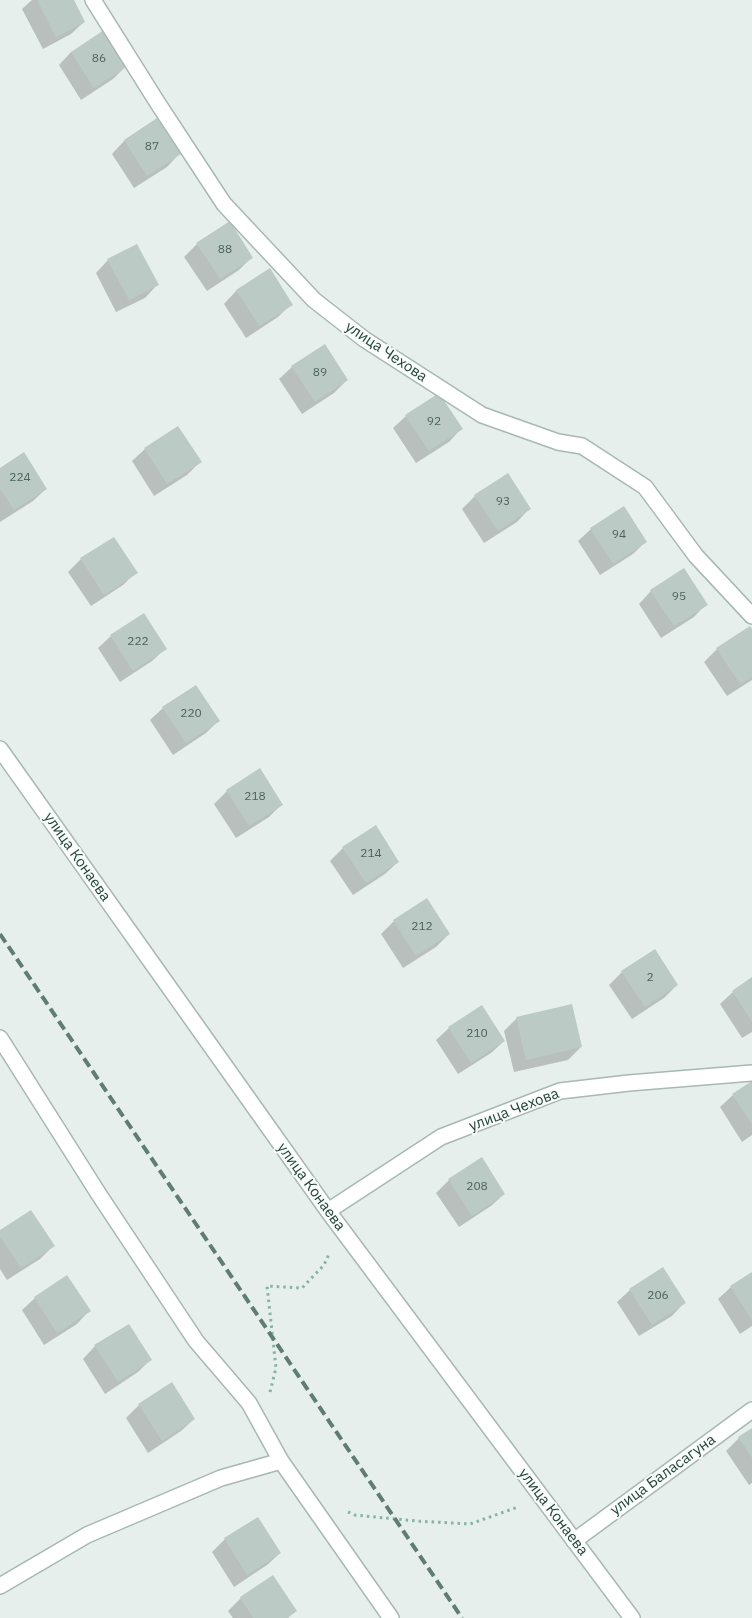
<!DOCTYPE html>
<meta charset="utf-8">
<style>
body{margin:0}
canvas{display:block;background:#e6efeb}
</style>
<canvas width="752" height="1618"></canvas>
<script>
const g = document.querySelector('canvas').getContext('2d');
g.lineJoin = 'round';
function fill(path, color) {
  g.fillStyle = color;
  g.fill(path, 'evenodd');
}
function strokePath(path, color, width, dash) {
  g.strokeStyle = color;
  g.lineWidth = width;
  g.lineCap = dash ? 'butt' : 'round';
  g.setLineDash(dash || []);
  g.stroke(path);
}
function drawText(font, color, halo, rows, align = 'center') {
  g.font = font + ' "IBM Plex Sans",sans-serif';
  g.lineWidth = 4;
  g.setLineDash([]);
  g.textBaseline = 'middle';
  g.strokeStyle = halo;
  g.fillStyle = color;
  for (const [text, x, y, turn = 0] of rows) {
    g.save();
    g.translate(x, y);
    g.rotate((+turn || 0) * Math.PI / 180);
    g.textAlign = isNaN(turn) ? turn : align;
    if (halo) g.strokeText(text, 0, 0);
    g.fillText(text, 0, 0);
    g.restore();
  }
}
fill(new Path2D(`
 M 32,0 L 73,0 L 84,22 L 71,34 L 43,49 L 22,9 Z
 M 71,52 L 126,66 L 113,79 L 81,100 L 59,65 Z
 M 157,120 L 179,154 L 167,167 L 134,188 L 112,154 L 124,141 Z
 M 197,244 L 252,257 L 239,270 L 207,291 L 184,257 Z
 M 108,260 L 157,285 L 145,298 L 116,312 L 96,273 Z
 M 269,270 L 291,304 L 278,317 L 246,338 L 224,304 L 236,291 Z
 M 292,367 L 347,380 L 334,393 L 302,414 L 279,379 Z
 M 406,416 L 461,429 L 449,442 L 416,463 L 393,428 Z
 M 145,449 L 200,462 L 187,475 L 154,496 L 132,461 Z
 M 0,469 L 46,489 L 33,501 L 0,522 Z
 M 475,496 L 529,509 L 517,522 L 484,543 L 462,509 Z
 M 591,529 L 646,541 L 633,554 L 600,575 L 578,541 Z
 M 81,559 L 136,572 L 123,585 L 91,606 L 68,572 Z
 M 651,591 L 706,604 L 694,617 L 661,638 L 639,604 Z
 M 752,631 L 752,680 L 727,696 L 704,662 L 717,649 Z
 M 111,636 L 165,649 L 152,661 L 120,682 L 98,648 Z
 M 163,708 L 218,721 L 206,733 L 173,755 L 150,720 Z
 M 227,791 L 282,804 L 269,817 L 236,838 L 214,804 Z
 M 343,848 L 398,862 L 385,874 L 353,895 L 330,861 Z
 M 394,921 L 449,934 L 436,947 L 403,968 L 381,934 Z
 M 622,972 L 677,985 L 664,998 L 632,1019 L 609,985 Z
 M 752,979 L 752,1032 L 742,1038 L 720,1004 L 733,992 Z
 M 517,1018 L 581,1047 L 568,1060 L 514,1072 L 504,1031 Z
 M 449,1028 L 504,1041 L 491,1053 L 458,1074 L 436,1040 Z
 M 752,1082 L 752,1135 L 742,1142 L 720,1107 L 733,1095 Z
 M 449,1180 L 504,1194 L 491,1206 L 459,1227 L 436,1193 Z
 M 0,1232 L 53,1246 L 40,1259 L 7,1280 L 0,1269 Z
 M 752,1273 L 752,1326 L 740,1334 L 718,1299 L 731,1287 Z
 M 630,1290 L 684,1303 L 672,1316 L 639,1336 L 617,1302 Z
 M 35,1298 L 89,1311 L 77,1324 L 44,1345 L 22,1310 Z
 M 95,1346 L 150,1360 L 138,1372 L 105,1394 L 83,1359 Z
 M 139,1405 L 194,1419 L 181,1431 L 148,1453 L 126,1418 Z
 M 752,1430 L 752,1483 L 749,1485 L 726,1451 L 739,1438 Z
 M 225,1539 L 280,1553 L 267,1565 L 234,1587 L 212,1552 Z
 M 241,1598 L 295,1611 L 288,1618 L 233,1618 L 228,1611 Z`), '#0003');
fill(new Path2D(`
 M 37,0 L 74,0 L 85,22 L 56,37 Z
 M 104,30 L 128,66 L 94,88 L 71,52 Z
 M 157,118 L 181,154 L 147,176 L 124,140 Z
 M 230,221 L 253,258 L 220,279 L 196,243 Z
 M 137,244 L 159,285 L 129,300 L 107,259 Z
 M 270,268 L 293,305 L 259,326 L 236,290 Z
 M 325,344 L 348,380 L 315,402 L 291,366 Z
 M 439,393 L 463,429 L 429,451 L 405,415 Z
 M 178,426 L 202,462 L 167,484 L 144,448 Z
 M 24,452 L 47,489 L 14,510 L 0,489 L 0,468 Z
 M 508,473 L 531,509 L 498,531 L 474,495 Z
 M 624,506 L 647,542 L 613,564 L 590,528 Z
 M 114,537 L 138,573 L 104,595 L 80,558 Z
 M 684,568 L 708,605 L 674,626 L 650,590 Z
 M 144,613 L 167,649 L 133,671 L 110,635 Z
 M 750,626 L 752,629 L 752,677 L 740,684 L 716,648 Z
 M 196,685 L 220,721 L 186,743 L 162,707 Z
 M 260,768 L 283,805 L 249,826 L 226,790 Z
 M 376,825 L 399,862 L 366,883 L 342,847 Z
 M 427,898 L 450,934 L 416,956 L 393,920 Z
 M 655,949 L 678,985 L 645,1007 L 621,971 Z
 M 752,977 L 752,1022 L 732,991 Z
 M 572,1004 L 582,1047 L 526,1060 L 516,1017 Z
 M 482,1005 L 505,1041 L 471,1063 L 448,1027 Z
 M 752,1081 L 752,1125 L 732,1094 Z
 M 482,1157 L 505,1194 L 472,1216 L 448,1179 Z
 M 31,1210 L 55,1246 L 21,1268 L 0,1237 L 0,1230 Z
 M 663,1267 L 686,1303 L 652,1325 L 629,1289 Z
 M 752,1272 L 752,1320 L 730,1286 Z
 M 67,1275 L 91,1311 L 57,1333 L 34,1297 Z
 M 129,1324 L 152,1360 L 118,1382 L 94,1345 Z
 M 172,1382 L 195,1419 L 162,1441 L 138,1404 Z
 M 752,1428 L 752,1458 L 738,1437 Z
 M 258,1517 L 281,1553 L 247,1575 L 224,1538 Z
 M 273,1575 L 297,1611 L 287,1618 L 253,1618 L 240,1597 Z`), '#bbcac4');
const minor = new Path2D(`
 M 93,0 L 157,102 L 224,204 L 314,300 L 364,339 L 482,415 L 558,442 L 582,446 L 645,487 L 696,556 L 752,616
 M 0,749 L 328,1211 L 632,1618
 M 0,1038 L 98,1193 L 196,1341 L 249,1403 L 281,1461 L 391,1618
 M 328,1211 L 441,1137 L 560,1091 L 629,1083 L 752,1073
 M 574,1541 L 752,1410
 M 0,1586 L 87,1535 L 221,1478 L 281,1461`);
strokePath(minor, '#a8b8b2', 18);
strokePath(new Path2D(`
 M 270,1392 L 276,1368 L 267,1286 L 302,1288 L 324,1265 L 329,1254
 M 348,1512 L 355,1515 L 416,1521 L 470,1524 L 518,1507`), '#86b3a5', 3, [2.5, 4]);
strokePath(minor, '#fff', 15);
strokePath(new Path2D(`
 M 0,934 L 462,1618`), '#5f7d75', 4, [10, 5]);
drawText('12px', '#4a645c', null, [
 ["86",99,59],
 ["87",152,147],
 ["88",225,250],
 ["89",320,373],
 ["92",434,422],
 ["224",20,478],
 ["93",503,502],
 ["94",619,535],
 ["95",679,597],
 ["222",138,642],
 ["220",191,714],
 ["218",255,797],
 ["214",371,854],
 ["212",422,927],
 ["2",650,978],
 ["210",477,1034],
 ["208",477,1187],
 ["206",658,1296]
]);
drawText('15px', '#24423a', '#f7fbf9', [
 ["улица Чехова",386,352,34],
 ["улица Конаева",77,857,55],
 ["улица Чехова",514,1110,-21],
 ["улица Конаева",311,1187,54],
 ["улица Баласагуна",663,1475,-36],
 ["улица Конаева",553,1512,53]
]);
</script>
